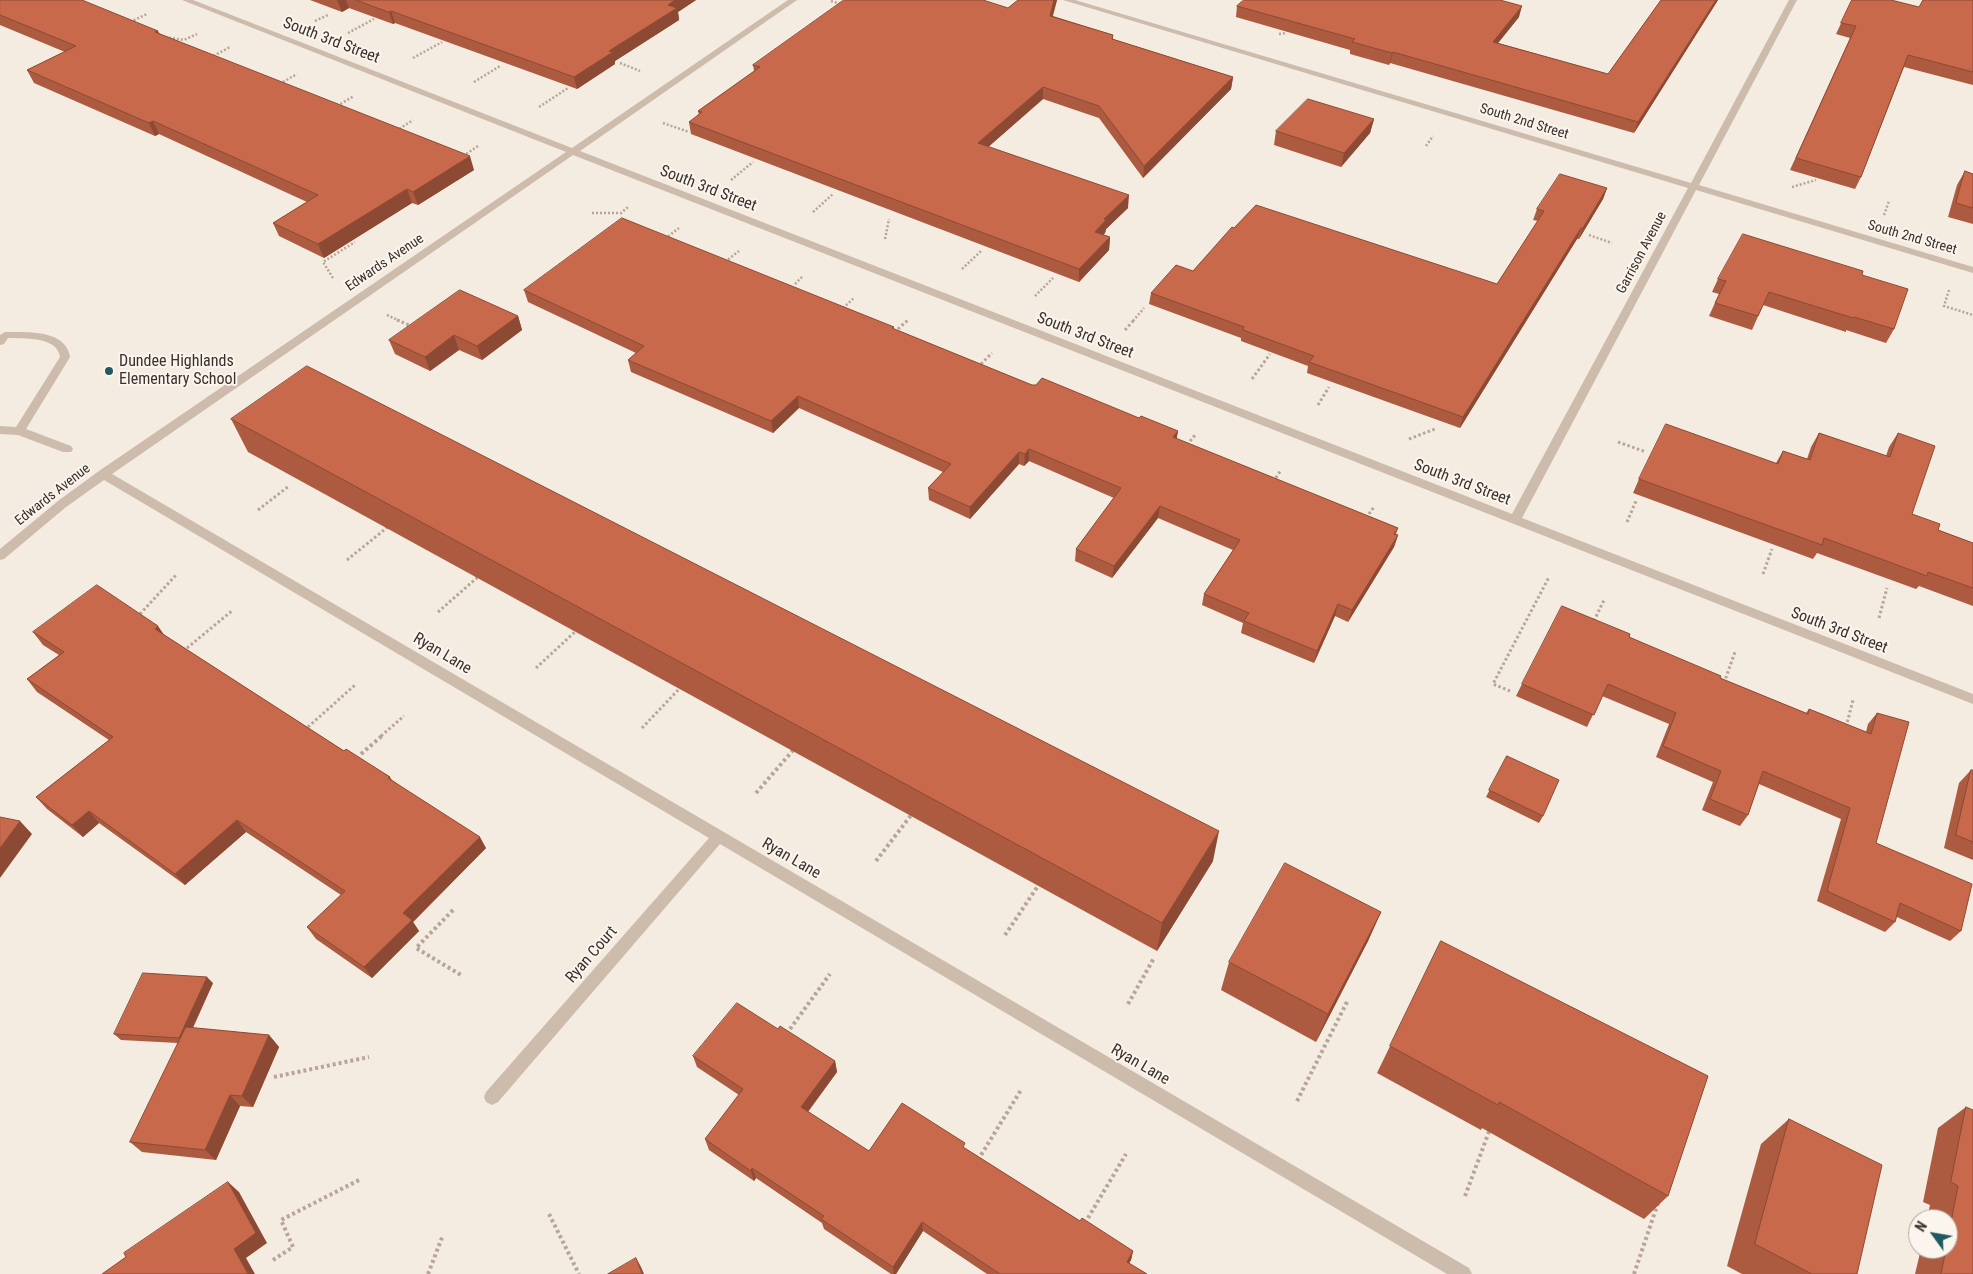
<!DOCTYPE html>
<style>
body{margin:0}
#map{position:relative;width:1973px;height:1274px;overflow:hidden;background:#f4ebe1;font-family:"Roboto Condensed",sans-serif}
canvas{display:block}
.north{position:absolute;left:1908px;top:1209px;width:50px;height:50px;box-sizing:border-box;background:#fbf5ee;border:1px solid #aea6a0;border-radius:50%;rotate:302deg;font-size:14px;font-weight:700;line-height:20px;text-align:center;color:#3b302b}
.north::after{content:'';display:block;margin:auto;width:18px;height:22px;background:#1f5a5e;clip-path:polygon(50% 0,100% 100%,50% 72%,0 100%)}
</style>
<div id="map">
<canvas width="1973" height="1274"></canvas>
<div class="north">N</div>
</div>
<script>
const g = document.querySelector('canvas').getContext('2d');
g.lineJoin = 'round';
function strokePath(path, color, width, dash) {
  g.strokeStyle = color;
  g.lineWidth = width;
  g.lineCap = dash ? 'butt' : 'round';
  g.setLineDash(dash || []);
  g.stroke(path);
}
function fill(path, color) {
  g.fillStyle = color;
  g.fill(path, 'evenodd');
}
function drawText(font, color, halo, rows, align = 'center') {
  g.font = font + ' "Roboto Condensed",sans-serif';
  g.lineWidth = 4;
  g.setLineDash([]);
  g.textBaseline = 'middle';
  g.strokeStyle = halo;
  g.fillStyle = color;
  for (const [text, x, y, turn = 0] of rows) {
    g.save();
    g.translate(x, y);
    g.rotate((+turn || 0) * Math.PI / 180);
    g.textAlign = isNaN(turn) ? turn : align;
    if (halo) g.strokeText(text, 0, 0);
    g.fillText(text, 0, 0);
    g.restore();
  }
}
strokePath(new Path2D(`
 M 831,1 L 841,4
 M 315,21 L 328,15
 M 130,22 L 147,14
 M 348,33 L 374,19
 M 1279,34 L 1286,33
 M 165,37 L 184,40 L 197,34
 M 210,58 L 230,47
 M 413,58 L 442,42
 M 620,63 L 640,71
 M 283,82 L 297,74
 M 474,82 L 500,66
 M 337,106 L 354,96
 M 539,107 L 568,88
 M 663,123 L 689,132
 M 396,131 L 413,120
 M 1426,146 L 1433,136
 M 463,156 L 478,146
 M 731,180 L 753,162
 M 1792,187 L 1816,180
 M 813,212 L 833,194
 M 592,213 L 621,213 L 628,207
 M 1884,215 L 1889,201
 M 1589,235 L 1612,243
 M 665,239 L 679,228
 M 885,239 L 889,219
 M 725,262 L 739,251
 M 962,269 L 981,251
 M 333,278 L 323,262 L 355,242
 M 795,284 L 802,277
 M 1949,290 L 1944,306 L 1973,315
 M 1035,296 L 1053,278
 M 843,308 L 854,298
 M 387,315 L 400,321
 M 1133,321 L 1144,308`), '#b9a596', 2.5, [2, 2]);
strokePath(new Path2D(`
 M 397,320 L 414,327
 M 898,329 L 908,320
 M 1125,330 L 1134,320
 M 981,364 L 992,353
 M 1252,379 L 1270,354
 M 1318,405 L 1329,387
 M 1409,439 L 1435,429
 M 1618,442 L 1646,452
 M 1187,445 L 1195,435
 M 1273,482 L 1281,470
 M 258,510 L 289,486
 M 1366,518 L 1374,507
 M 1627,522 L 1636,501
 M 347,560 L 389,526
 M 1763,574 L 1772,549
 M 438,612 L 479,576
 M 140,614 L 176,575
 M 1879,618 L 1887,588
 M 1594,621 L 1604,600
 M 187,648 L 233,610
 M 536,668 L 578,629
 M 1724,683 L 1735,652
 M 1510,691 L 1493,684 L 1549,577
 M 308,727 L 355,685
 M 1846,727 L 1853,700
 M 642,728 L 681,687
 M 381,736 L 404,716`), '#b9a596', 3, [2.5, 2.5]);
strokePath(new Path2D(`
 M 361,754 L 383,735
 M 756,793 L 795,748
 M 876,861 L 912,814
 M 453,910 L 416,948 L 461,975
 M 1005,935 L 1040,883
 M 1128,1004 L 1154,958
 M 790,1029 L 830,974
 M 274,1077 L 369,1057
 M 1297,1101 L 1348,1000
 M 978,1160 L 1021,1090
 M 1465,1196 L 1490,1129
 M 549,1214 L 579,1274
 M 1088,1218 L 1126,1154
 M 273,1260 L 293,1247 L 281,1220 L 361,1179
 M 428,1274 L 443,1235
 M 1634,1274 L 1658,1203`), '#b9a596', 4, [3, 3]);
fill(new Path2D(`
 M 5,332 C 26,332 66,329 70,357 L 26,429 L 71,446 L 73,449 L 71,452 L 63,452 L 18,435 L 0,434 L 0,426 L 16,427 L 60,357 C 57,336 24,339 8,338 L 4,344 L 0,345 L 0,335 Z`), '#cdbbac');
fill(new Path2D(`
 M 182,0 L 193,0 L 572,148 L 788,0 L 797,0 L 580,151 L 1512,514 L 1688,188 L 1063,0 L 1075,0 L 1691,183 L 1789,0 L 1797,0 L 1699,185 L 1973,267 L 1973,273 L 1696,190 L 1522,518 L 1973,694 L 1973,704 L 573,155 L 112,474 L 1469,1268 L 1472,1274 L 1447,1274 L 720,844 L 498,1102 L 492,1105 L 486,1102 L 484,1097 L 486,1092 L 709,838 L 104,480 L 66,507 L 4,559 L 0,560 L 0,549 L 58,501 L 99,471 L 566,152 Z`), '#cdbbac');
fill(new Path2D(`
 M 0,0 L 158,31 L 160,34 L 474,170 L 418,205 L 412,203 L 324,258 L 279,236 L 273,223 L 307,202 L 159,134 L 155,136 L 34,83 L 27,70 L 65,52 L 0,25 Z
 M 310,0 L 696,0 L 678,12 L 679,20 L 615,61 L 615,64 L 577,89 L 395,23 L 393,24 L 349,8 L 342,12 Z
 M 1018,0 L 1057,0 L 1053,16 L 1113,35 L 1113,39 L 1233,77 L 1231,89 L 1143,178 L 1099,118 L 1043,99 L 988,147 L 1128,208 L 1106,229 L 1105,233 L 1103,235 L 1110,237 L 1109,250 L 1079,282 L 691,134 L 689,122 L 699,115 L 698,111 L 754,71 L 753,65 L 1008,8 Z
 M 1661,0 L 1718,0 L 1634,133 L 1390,63 L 1389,65 L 1350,54 L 1350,50 L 1236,17 L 1237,6 L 1519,17 L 1498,43 L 1608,74 Z
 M 1852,0 L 1919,7 L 1973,0 L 1973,85 L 1904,67 L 1861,177 L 1855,189 L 1790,170 L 1850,38 L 1836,34 Z
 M 1374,119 L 1370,133 L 1341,167 L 1274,145 L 1276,131 Z
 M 1965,171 L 1973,174 L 1973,224 L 1948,217 L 1957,185 Z
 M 1607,188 L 1603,199 L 1579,239 L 1577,239 L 1460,428 L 1307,373 L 1308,366 L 1241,341 L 1241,338 L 1149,304 L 1151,293 L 1193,271 L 1234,228 L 1497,284 L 1538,221 L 1533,220 L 1537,209 Z
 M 1862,275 L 1894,329 L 1886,343 L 1846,330 L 1846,332 L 1763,305 L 1752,330 L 1709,316 L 1719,294 L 1712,292 L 1718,279 Z
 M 524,290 L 894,329 L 1032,385 L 1139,418 L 1178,431 L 1176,439 L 1398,528 L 1396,534 L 1398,535 L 1394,547 L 1348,622 L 1335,616 L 1314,663 L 1241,633 L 1243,623 L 1202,605 L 1204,594 L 1233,550 L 1158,518 L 1112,578 L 1075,561 L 1076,549 L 1114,498 L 1029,461 L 1024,466 L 1019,464 L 970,519 L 929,500 L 928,488 L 943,472 L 799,408 L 773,433 L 631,372 L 628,360 L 636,353 L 528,302 Z
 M 518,316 L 522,330 L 482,360 L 459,350 L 430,371 L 395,354 L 389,340 Z
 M 231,419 L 1213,861 L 1157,951 L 248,452 Z
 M 1819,433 L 1886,456 L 1889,447 L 1898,433 L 1912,514 L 1938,530 L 1973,543 L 1973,606 L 1919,586 L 1916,589 L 1817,553 L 1813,559 L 1633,493 L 1639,479 L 1776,463 L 1783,451 L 1807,459 L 1811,447 Z
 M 33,632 L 164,635 L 344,751 L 390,777 L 392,780 L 486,848 L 413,922 L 419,931 L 372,978 L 316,939 L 307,927 L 341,895 L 246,832 L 185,885 L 99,823 L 83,837 L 47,809 L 36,797 L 109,740 L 37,692 L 27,679 L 59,655 L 43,645 Z
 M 1629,637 L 1720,678 L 1806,713 L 1809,709 L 1866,732 L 1868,724 L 1877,713 L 1876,843 L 1961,931 L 1950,941 L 1897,917 L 1895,922 L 1885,932 L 1817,901 L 1841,819 L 1759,784 L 1748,815 L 1740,826 L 1702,810 L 1713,782 L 1656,757 L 1669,724 L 1602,696 L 1587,727 L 1516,696 L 1522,684 Z
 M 1507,756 L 1543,816 L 1539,823 L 1486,797 Z
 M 1971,770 L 1973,770 L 1973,860 L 1944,848 L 1959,783 Z
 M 1381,912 L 1368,941 L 1316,1042 L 1221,990 L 1229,962 Z
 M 1441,941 L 1668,1196 L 1644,1219 L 1482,1128 L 1481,1130 L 1377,1073 Z
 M 213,983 L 193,1028 L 269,1035 L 279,1047 L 253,1107 L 240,1106 L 216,1160 L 142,1152 L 130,1142 L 178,1043 L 121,1040 L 114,1034 Z
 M 778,1029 L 835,1061 L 837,1072 L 808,1112 L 869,1151 L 966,1149 L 1080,1221 L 1133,1251 L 1131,1260 L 1129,1263 L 1147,1274 L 987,1274 L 923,1231 L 896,1274 L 891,1274 L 824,1229 L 822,1223 L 756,1178 L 754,1181 L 709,1150 L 705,1139 L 739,1095 L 697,1067 L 693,1056 Z
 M 1966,1107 L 1973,1274 L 1915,1274 L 1921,1249 L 1948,1249 L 1948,1219 L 1927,1219 L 1930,1205 L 1923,1202 L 1938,1128 Z
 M 1789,1119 L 1857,1274 L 1742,1274 L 1727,1266 L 1761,1144 Z`), '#ac5a40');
fill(new Path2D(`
 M 337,0 L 346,0 L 349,8 L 342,12 Z
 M 675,0 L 696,0 L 678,12 L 679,20 L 615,61 L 615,64 L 577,89 L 574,77 L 609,51 L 668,5 Z
 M 1054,0 L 1057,0 L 1049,27 L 1050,16 Z
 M 1716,0 L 1718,0 L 1634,133 L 1638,122 Z
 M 1522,6 L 1519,17 L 1490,53 L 1493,42 Z
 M 391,11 L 395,23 L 393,24 L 389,12 Z
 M 1393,52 L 1390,63 L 1389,65 L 1392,53 Z
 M 1233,77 L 1231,89 L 1143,178 L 1144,166 Z
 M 1043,87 L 1043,99 L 978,156 L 978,143 Z
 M 1374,119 L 1370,133 L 1341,167 L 1344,153 Z
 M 153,121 L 159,134 L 155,136 L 149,123 Z
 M 470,156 L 474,170 L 418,205 L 413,192 Z
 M 1607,188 L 1603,199 L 1579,239 L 1583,228 Z
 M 407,189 L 412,203 L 324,258 L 318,244 Z
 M 1129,195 L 1128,208 L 1106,229 L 1105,233 L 1094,244 L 1095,232 L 1104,219 Z
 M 1581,228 L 1577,239 L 1460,428 L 1463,417 Z
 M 1110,237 L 1109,250 L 1079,282 L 1079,269 Z
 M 518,316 L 522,330 L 482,360 L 477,346 Z
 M 454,335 L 459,350 L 430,371 L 425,357 Z
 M 798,396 L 799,408 L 773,433 L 771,421 Z
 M 1178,431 L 1176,443 L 1173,437 Z
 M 1029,449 L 1029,461 L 1024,466 L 1025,454 Z
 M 1019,452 L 1019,464 L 970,519 L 970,507 Z
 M 1160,506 L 1158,518 L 1112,578 L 1114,566 Z
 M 1398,535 L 1394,547 L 1348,622 L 1352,610 Z
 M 1338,604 L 1335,616 L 1314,663 L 1317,651 Z
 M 158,626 L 167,639 L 155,629 Z
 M 89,811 L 99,823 L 83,837 L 72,825 Z
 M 237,820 L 246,832 L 185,885 L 175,874 Z
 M 20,821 L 32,834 L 0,878 L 0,848 Z
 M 1219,831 L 1213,861 L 1157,951 L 1162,923 Z
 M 480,837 L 486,848 L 413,922 L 419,931 L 372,978 L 364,967 L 403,913 Z
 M 1381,912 L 1368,941 L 1316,1042 L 1328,1014 Z
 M 207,977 L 213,983 L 185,1044 L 179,1038 Z
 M 269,1035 L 279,1047 L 253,1107 L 242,1096 Z
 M 835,1061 L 837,1072 L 803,1118 L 801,1107 Z
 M 230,1095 L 240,1106 L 216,1160 L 205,1150 Z
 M 752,1168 L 756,1178 L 754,1181 L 751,1171 Z
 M 228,1182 L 239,1192 L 267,1243 L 246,1258 L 255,1274 L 248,1274 L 234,1249 Z
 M 922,1222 L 923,1231 L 896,1274 L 894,1274 L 893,1267 Z
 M 1133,1251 L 1131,1260 L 1125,1271 L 1127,1262 Z
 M 636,1258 L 641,1267 L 644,1274 L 642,1274 Z`), '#8c4a34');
const building = new Path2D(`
 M 0,0 L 82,0 L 158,31 L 155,32 L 470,156 L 413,192 L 407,189 L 318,244 L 273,223 L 318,195 L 153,121 L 149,123 L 27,70 L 76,46 L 0,15 Z
 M 356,0 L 675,0 L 668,5 L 677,8 L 609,51 L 613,52 L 574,77 L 391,11 L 389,12 Z
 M 844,0 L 983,0 L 1008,8 L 1018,0 L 1054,0 L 1050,16 L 1113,35 L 1112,39 L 1233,77 L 1144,166 L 1099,106 L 1043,87 L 978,143 L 1129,195 L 1104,219 L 1106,220 L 1095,232 L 1110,237 L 1079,269 L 689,122 L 702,112 L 698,111 L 760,67 L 753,65 Z
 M 1244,0 L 1500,0 L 1522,6 L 1493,42 L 1608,74 L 1661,0 L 1716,0 L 1638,122 L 1393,52 L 1392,53 L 1352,42 L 1355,39 L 1237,6 Z
 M 1852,0 L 1891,0 L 1919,7 L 1923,0 L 1973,0 L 1973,72 L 1908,55 L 1861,177 L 1796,158 L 1856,26 L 1841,23 Z
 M 1308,99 L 1374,119 L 1344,153 L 1276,131 Z
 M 1965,171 L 1973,174 L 1973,208 L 1956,203 Z
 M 1560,174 L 1607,188 L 1583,228 L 1581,228 L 1463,417 L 1309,362 L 1314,356 L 1243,330 L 1244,327 L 1151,293 L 1176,265 L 1193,271 L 1232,227 L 1234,228 L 1256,205 L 1497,284 L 1544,211 L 1537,209 Z
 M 622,218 L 894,327 L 892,328 L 1032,385 L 1036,385 L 1042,378 L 1139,418 L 1141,416 L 1178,431 L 1173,437 L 1398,528 L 1394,534 L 1398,535 L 1352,610 L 1338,604 L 1317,651 L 1244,621 L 1249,613 L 1204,594 L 1240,540 L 1160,506 L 1114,566 L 1076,549 L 1121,488 L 1029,449 L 1025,454 L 1019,452 L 970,507 L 928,488 L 951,464 L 798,396 L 771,421 L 628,360 L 644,346 L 524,290 Z
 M 1743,234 L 1863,271 L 1862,275 L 1908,289 L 1894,329 L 1854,317 L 1853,318 L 1769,292 L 1758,316 L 1715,303 L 1726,281 L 1718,279 Z
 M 460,290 L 518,316 L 477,346 L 454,335 L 425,357 L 389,340 Z
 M 307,366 L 1219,831 L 1162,923 L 231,419 Z
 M 1666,424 L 1778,464 L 1783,451 L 1810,460 L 1819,433 L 1890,457 L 1898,433 L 1935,446 L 1912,514 L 1940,524 L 1938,530 L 1973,543 L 1973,588 L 1928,572 L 1927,576 L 1824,538 L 1822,545 L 1639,479 Z
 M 97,585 L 158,626 L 155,629 L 344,751 L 346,749 L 390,777 L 388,778 L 480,837 L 403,913 L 412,920 L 364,967 L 307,927 L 345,891 L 237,820 L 175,874 L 89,811 L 72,825 L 36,797 L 113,737 L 27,679 L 64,652 L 33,632 Z
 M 1562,606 L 1630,634 L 1629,637 L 1721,676 L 1720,678 L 1808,714 L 1809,709 L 1871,734 L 1877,713 L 1909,722 L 1876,843 L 1972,884 L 1961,931 L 1900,903 L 1895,922 L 1827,891 L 1850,808 L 1763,771 L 1748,815 L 1710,799 L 1721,771 L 1663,746 L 1676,713 L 1608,684 L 1594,715 L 1522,684 Z
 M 1507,756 L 1559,780 L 1543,816 L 1489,790 Z
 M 1971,770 L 1973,770 L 1973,842 L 1956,835 Z
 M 0,817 L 20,821 L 0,848 Z
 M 1285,863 L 1381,912 L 1328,1014 L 1229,962 Z
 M 1441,941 L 1708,1076 L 1668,1196 L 1499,1102 L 1498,1105 L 1390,1046 Z
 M 143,973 L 207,977 L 179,1038 L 114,1034 Z
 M 737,1003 L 778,1029 L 780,1026 L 835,1061 L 801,1107 L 869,1151 L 902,1103 L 965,1143 L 963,1147 L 1080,1221 L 1082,1218 L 1133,1251 L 1127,1262 L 1147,1274 L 1000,1274 L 922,1222 L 893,1267 L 821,1219 L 824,1216 L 752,1168 L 751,1171 L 705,1139 L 743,1089 L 693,1056 Z
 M 186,1027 L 269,1035 L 242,1096 L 230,1095 L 205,1150 L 130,1142 Z
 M 1966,1107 L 1973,1110 L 1973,1274 L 1941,1274 L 1946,1249 L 1948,1249 L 1948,1238 L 1958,1186 L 1951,1182 Z
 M 1789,1119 L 1882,1165 L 1857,1274 L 1812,1274 L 1755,1244 Z
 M 228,1182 L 256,1233 L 234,1249 L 248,1274 L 102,1274 L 126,1257 L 124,1253 Z
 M 636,1258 L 642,1274 L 608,1274 Z`);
fill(building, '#c8694b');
strokePath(building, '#8c4a34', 1);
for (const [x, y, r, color] of [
 [109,371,5,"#1f5a5e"]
]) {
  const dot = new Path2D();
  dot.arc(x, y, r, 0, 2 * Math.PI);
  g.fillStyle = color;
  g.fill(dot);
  strokePath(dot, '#fbf5ee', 2);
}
drawText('14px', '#3b302b', '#fbf5ee', [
 ["South 2nd Street",1524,122,17],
 ["South 2nd Street",1912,238,16],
 ["Garrison Avenue",1642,253,-62],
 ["Edwards Avenue",385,263,-34],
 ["Edwards Avenue",53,495,-38]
]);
drawText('16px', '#3b302b', '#fbf5ee', [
 ["South 3rd Street",331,41,21],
 ["South 3rd Street",708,189,21],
 ["South 3rd Street",1085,336,21],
 ["South 3rd Street",1462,483,21],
 ["South 3rd Street",1839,631,21],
 ["Ryan Lane",442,654,31],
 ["Ryan Lane",791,859,30],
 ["Ryan Court",592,955,-49],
 ["Ryan Lane",1140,1065,30]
]);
drawText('16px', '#3b302b', '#fbf5ee', [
 ["Dundee Highlands",119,362],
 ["Elementary School",119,380]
], 'left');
</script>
